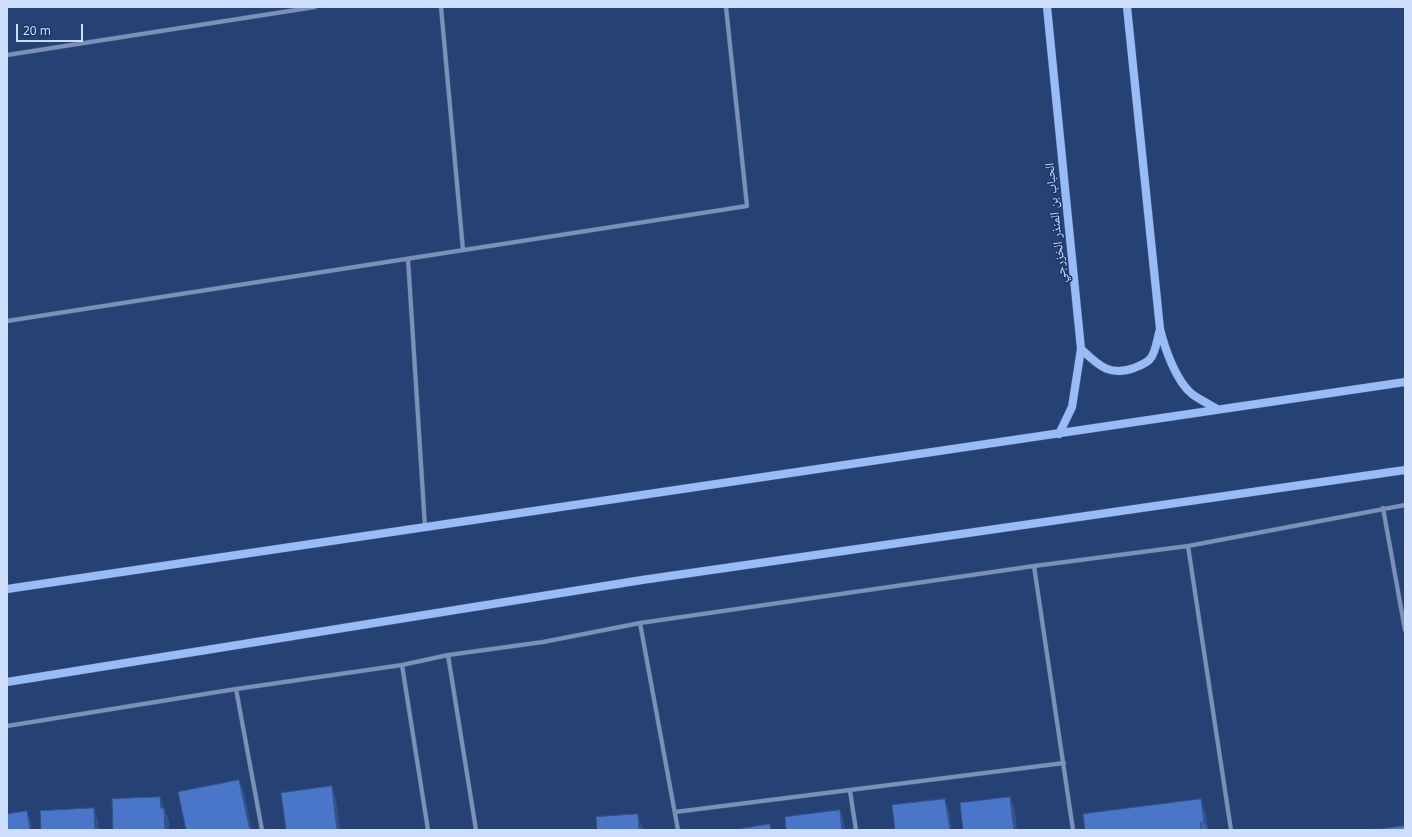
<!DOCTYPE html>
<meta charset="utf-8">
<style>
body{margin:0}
#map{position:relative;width:1412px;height:837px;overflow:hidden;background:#264275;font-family:"Noto Sans",sans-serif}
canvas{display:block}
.frame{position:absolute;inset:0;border:8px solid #cddffd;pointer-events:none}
.scale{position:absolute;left:16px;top:24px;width:67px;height:18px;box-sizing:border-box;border:2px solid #cddffd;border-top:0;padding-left:5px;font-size:12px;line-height:14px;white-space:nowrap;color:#cddffd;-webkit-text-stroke:3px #1c3769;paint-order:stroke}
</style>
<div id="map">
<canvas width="1412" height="837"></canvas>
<div class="frame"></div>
<div class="scale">20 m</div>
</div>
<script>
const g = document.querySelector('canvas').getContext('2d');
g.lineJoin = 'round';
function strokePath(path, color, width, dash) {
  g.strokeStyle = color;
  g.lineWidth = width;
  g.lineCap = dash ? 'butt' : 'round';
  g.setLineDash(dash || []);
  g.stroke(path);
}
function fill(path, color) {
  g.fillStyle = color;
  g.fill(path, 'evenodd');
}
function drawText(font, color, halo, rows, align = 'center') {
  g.font = font + ' "Noto Sans","Noto Naskh Arabic",sans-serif';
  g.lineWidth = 3;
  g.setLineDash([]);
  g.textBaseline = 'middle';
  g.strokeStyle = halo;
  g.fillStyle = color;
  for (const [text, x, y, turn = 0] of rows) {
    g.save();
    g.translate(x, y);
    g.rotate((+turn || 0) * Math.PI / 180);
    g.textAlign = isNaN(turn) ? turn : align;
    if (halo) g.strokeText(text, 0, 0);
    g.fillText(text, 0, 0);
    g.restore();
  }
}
const street = new Path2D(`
 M 441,7 L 463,250
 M 7,55 L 315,7
 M 408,259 L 425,527
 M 7,321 L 747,206 L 726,7
 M 1383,508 L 1405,630
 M 1188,546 L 1231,830
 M 1034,566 L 1073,830
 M 640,623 L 678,830
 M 448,655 L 476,830
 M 402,665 L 428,830
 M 236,689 L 262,830
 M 7,726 L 236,689 L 402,665 L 448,655 L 543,642 L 640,623 L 1034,566 L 1188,546 L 1405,505
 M 850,791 L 856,830
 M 675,812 L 1064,763`);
const secondary = new Path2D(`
 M 1047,7 L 1081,349 L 1072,407 L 1059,434
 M 1127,7 L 1160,329 C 1165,349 1176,381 1192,394 C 1200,400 1209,404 1217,409
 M 1081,349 C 1098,365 1109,377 1134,368 C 1139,366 1147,363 1150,359 C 1156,353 1157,338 1160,330
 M 7,589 L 1405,382
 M 7,682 L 642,580 L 1405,470`);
strokePath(street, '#445e8d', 5);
strokePath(secondary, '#445e8d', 9);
strokePath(street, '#7b91b6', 4);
strokePath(secondary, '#99bbf7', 8);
fill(new Path2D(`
 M 1206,815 L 1208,830 L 1085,830 Z`), '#3f65ac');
fill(new Path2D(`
 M 239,780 L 244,792 L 252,830 L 250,830 Z
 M 332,786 L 336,799 L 340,830 L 337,830 Z
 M 160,797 L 169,820 L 169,830 L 165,830 L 161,808 Z
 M 1010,797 L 1015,810 L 1017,830 L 1014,830 Z
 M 945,799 L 949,811 L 952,830 L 950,830 Z
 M 1201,799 L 1206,815 L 1208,830 L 1207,830 L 1204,822 Z
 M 94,808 L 98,821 L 99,830 L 95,830 Z
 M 840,810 L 844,822 L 845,830 L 842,830 Z
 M 27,811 L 31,823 L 32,830 L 30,830 Z
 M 638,814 L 643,830 L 639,830 Z`), '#33538c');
const building = new Path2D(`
 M 239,780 L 250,830 L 186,830 L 178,792 Z
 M 332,786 L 337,830 L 286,830 L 281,793 Z
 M 160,797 L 161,808 L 164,808 L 165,830 L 113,830 L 112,799 Z
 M 1010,797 L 1014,830 L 963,830 L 960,803 Z
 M 945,799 L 950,830 L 895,830 L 892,805 Z
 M 1201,799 L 1204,822 L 1200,823 L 1201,830 L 1085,830 L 1083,814 Z
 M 94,808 L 95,830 L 41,830 L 40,811 Z
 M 840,810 L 842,830 L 786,830 L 785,817 Z
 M 27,811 L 30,830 L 7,830 L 7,814 Z
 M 638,814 L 639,830 L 597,830 L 596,817 Z
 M 770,824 L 771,830 L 733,830 Z
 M 1405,826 L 1405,830 L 1370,830 Z`);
fill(building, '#4976c8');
strokePath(building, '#33538c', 1);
drawText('13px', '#cddffd', '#1c3769', [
 ["الحباب بن المنذر الخزرجي",1056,223,-96]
]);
</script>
